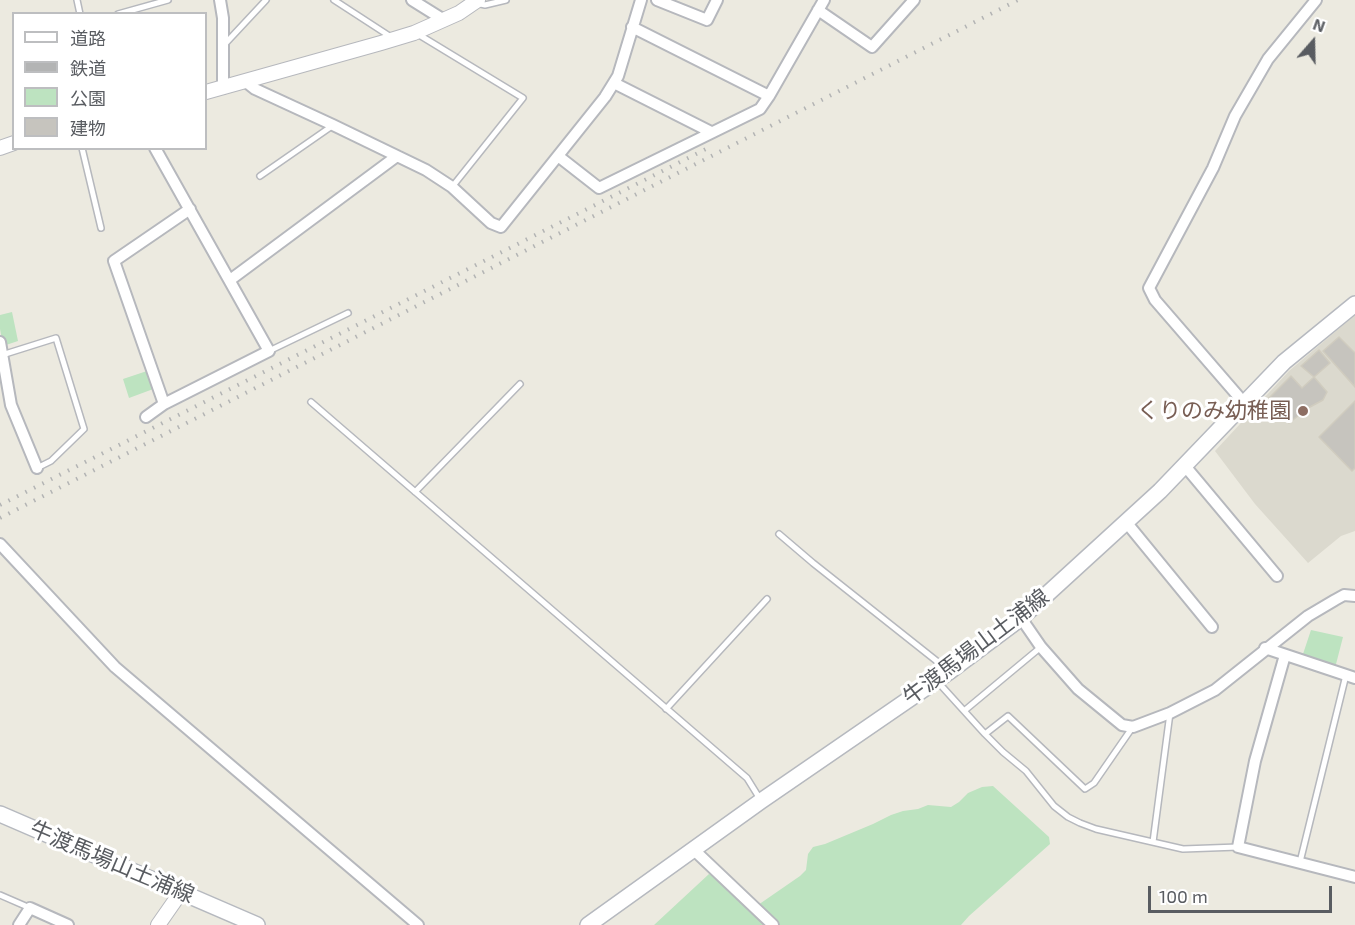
<!DOCTYPE html>
<meta charset="utf-8">
<style>
body{margin:0}
#map{position:relative;width:1355px;height:925px;overflow:hidden;background:#eceae0;font-family:"Exo 2","Noto Sans JP",sans-serif}
canvas{display:block}
.legend{position:absolute;left:12px;top:12px;width:195px;height:138px;box-sizing:border-box;background:#fff;border:2px solid #bdbec0;margin:0;padding:8px 10px;list-style:none;font-size:18px;color:#595c61}
.legend li{display:flex;align-items:center;gap:12px;height:30px}
.legend b{width:30px;border:2px solid #bdbec0}
.north{position:absolute;left:1283px;top:12px;width:60px;height:60px;-webkit-text-stroke:4px #fff;paint-order:stroke;rotate:20deg;font-size:16px;font-weight:700;line-height:24px;text-align:center;color:#595c61}
.north::after{content:'';display:block;margin:auto;width:21px;height:27px;background:#595c61;clip-path:polygon(50% 0,100% 100%,50% 72%,0 100%)}
.scale{position:absolute;left:1148px;top:886px;width:184px;height:27px;box-sizing:border-box;border:3px solid #595c61;border-top:0;padding-left:8px;font-size:18px;line-height:21px;white-space:nowrap;color:#595c61;-webkit-text-stroke:4px #fff;paint-order:stroke}
</style>
<div id="map">
<canvas width="1355" height="925"></canvas>
<ul class="legend">
<li><b style="height:8px;background:#fff"></b>道路</li>
<li><b style="height:8px;background:#b3b4b4"></b>鉄道</li>
<li><b style="height:16px;background:#bde3c0"></b>公園</li>
<li><b style="height:16px;background:#c6c4be"></b>建物</li>
</ul>
<div class="north">N</div>
<div class="scale">100 m</div>
</div>
<script>
const g = document.querySelector('canvas').getContext('2d');
g.lineJoin = 'round';
function fill(path, color) {
  g.fillStyle = color;
  g.fill(path, 'evenodd');
}
function strokePath(path, color, width, dash) {
  g.strokeStyle = color;
  g.lineWidth = width;
  g.lineCap = dash ? 'butt' : 'round';
  g.setLineDash(dash || []);
  g.stroke(path);
}
function drawText(font, color, halo, rows, align = 'center') {
  g.font = font + ' "Exo 2","Noto Sans JP",sans-serif';
  g.lineWidth = 6;
  g.setLineDash([]);
  g.textBaseline = 'middle';
  g.strokeStyle = halo;
  g.fillStyle = color;
  for (const [text, x, y, turn = 0] of rows) {
    g.save();
    g.translate(x, y);
    g.rotate((+turn || 0) * Math.PI / 180);
    g.textAlign = isNaN(turn) ? turn : align;
    if (halo) g.strokeText(text, 0, 0);
    g.fillText(text, 0, 0);
    g.restore();
  }
}
fill(new Path2D(`
 M 1355,315 L 1355,531 L 1341,536 L 1308,563 L 1255,504 L 1215,451 L 1289,371 Z`), '#dbd9ce');
fill(new Path2D(`
 M 12,312 L 18,341 L 3,346 L 0,329 L 0,315 Z
 M 150,370 L 156,388 L 129,398 L 123,379 Z
 M 1311,630 L 1343,637 L 1335,668 L 1302,657 Z
 M 993,786 L 1049,837 L 1050,844 L 969,916 L 961,925 L 777,925 L 758,905 L 800,876 L 806,870 L 808,854 L 813,847 L 825,844 L 873,824 L 891,815 L 903,811 L 918,809 L 928,805 L 951,807 L 959,802 L 968,793 L 982,787 Z
 M 709,874 L 714,876 L 767,925 L 654,925 Z`), '#bde3c0');
const building = new Path2D(`
 M 1339,337 L 1355,353 L 1355,387 L 1323,351 Z
 M 1319,350 L 1330,363 L 1314,377 L 1301,366 Z
 M 1291,376 L 1302,388 L 1314,377 L 1327,392 L 1323,400 L 1308,408 L 1289,423 L 1268,399 Z
 M 1355,401 L 1355,468 L 1352,471 L 1319,437 Z`);
fill(building, '#c6c4be');
strokePath(building, '#d0ccbf', 1.5);
const service = new Path2D(`
 M 77,0 L 80,14
 M 334,0 L 391,37
 M 476,3 L 485,5 L 506,0
 M 118,14 L 168,0
 M 416,33 L 523,98 L 452,187
 M 224,45 L 266,0
 M 82,148 L 101,228
 M 260,176 L 332,126
 M 269,351 L 348,313
 M 2,355 L 56,338 L 84,429 L 51,461 L 37,468
 M 311,402 L 747,778 L 760,799
 M 415,492 L 520,384
 M 779,534 L 813,563 L 948,670
 M 937,681 L 985,734 L 1003,752 L 1026,771 L 1054,806 L 1068,817 L 1080,823 L 1096,829 L 1183,849 L 1238,847
 M 666,709 L 767,599
 M 964,711 L 1041,647
 M 985,734 L 1008,716 L 1085,789 L 1094,783 L 1132,728
 M 1153,842 L 1170,713
 M 1300,862 L 1346,675
 M 0,895 L 30,908`);
const minor = new Path2D(`
 M 220,0 L 223,18 L 223,88
 M 412,0 L 444,20
 M 657,0 L 707,20 L 717,0
 M 818,10 L 872,47 L 914,0
 M 632,27 L 769,96
 M 245,81 L 255,89 L 333,125 L 426,170 L 452,187 L 491,223 L 501,227 L 605,97 L 618,76 L 641,0
 M 614,83 L 711,132
 M 558,156 L 599,188 L 760,109 L 769,96 L 824,0
 M 230,280 L 397,156
 M 0,342 L 11,405 L 37,468
 M 164,404 L 114,261 L 190,209
 M 1245,404 L 1155,300 L 1149,288 L 1213,168 L 1235,116 L 1268,59 L 1316,0
 M 146,417 L 164,404 L 269,351 L 155,148
 M 1185,466 L 1277,576
 M 1126,522 L 1212,627
 M 0,544 L 115,667 L 418,925
 M 1021,618 L 1041,647 L 1078,689 L 1122,725 L 1133,727 L 1170,713 L 1215,690 L 1308,616 L 1335,600 L 1344,595 L 1355,596
 M 1265,648 L 1355,678
 M 1285,655 L 1255,761 L 1238,847 L 1355,877
 M 694,850 L 773,925
 M 19,925 L 30,908 L 68,925`);
const tertiary = new Path2D(`
 M 206,92 L 381,43 L 414,33 L 459,13 L 478,0
 M 0,148 L 14,143
 M 158,925 L 181,892`);
const secondary = new Path2D(`
 M 0,814 L 257,925
 M 588,925 L 761,801 L 950,671 L 1021,618 L 1160,491 L 1284,362 L 1355,304`);
strokePath(service, '#b6b8bd', 8);
strokePath(minor, '#b6b8bd', 14);
strokePath(tertiary, '#b6b8bd', 16);
strokePath(secondary, '#b6b9bf', 18);
strokePath(service, '#fff', 5);
strokePath(minor, '#fff', 10);
strokePath(tertiary, '#fff', 14);
strokePath(secondary, '#fff', 15);
strokePath(new Path2D(`
 M 0,505 L 710,147
 M 0,518 L 1018,0`), '#b3b4b4', 4, [1.5, 8]);
for (const [x, y, r, color] of [
 [1303,411,6,"#8d6e63"]
]) {
  const dot = new Path2D();
  dot.arc(x, y, r, 0, 2 * Math.PI);
  g.fillStyle = color;
  g.fill(dot);
  strokePath(dot, '#fff', 2);
}
drawText('22px', '#785e54', '#fff', [
 ["くりのみ幼稚園",1291,411]
], 'right');
drawText('22px', '#595c61', '#fff', [
 ["牛渡馬場山土浦線",976,647,-37],
 ["牛渡馬場山土浦線",112,862,23]
]);
</script>
